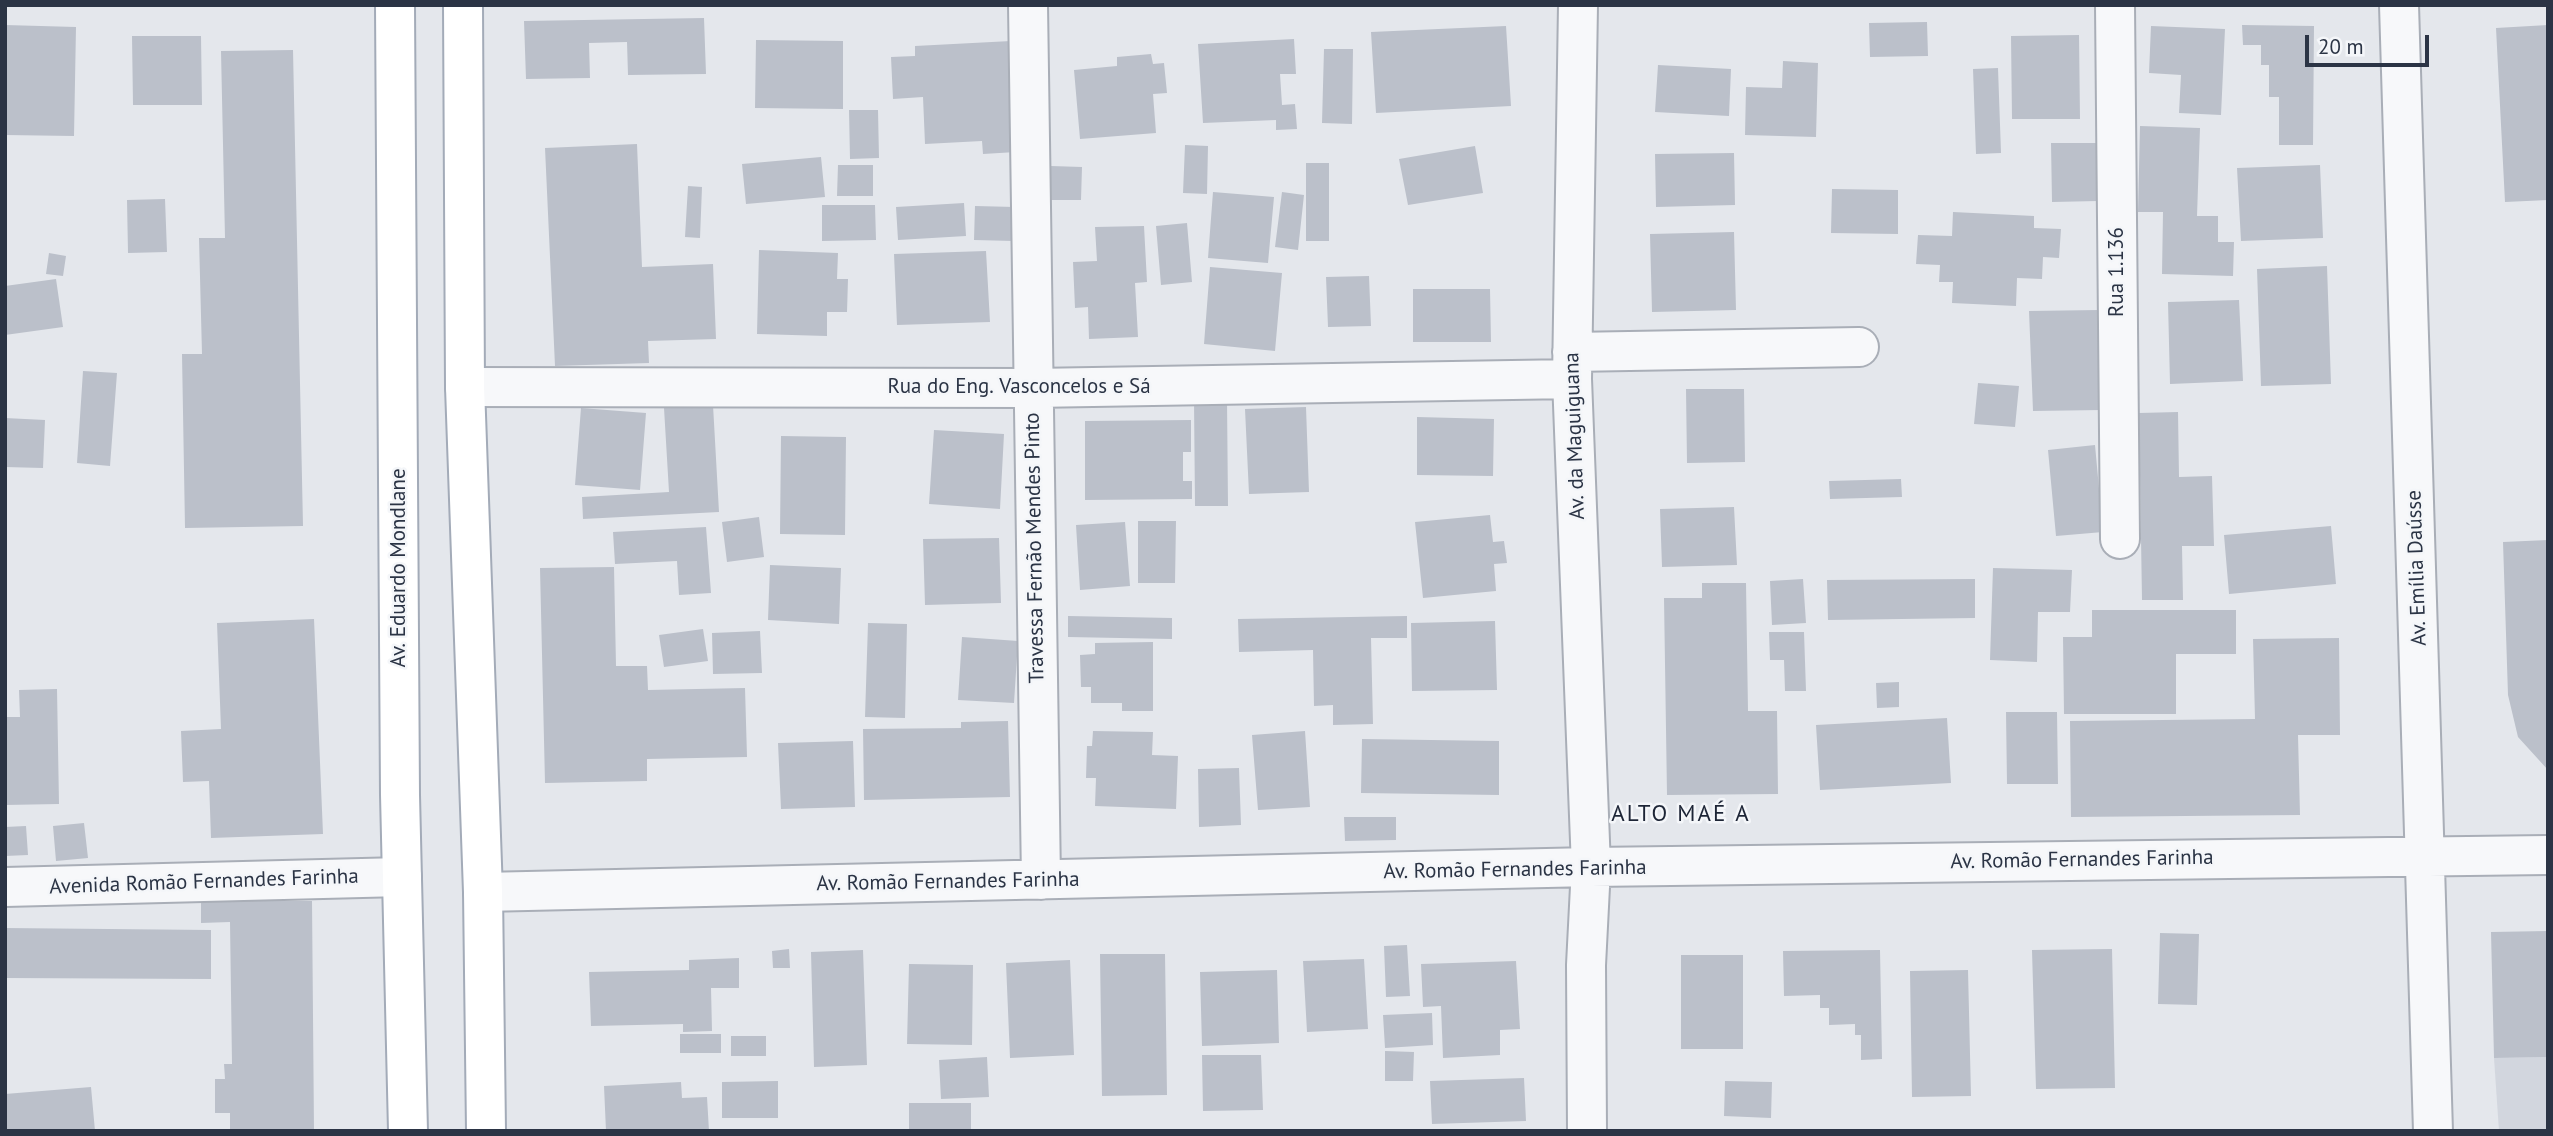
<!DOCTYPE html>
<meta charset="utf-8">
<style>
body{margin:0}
#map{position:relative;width:2553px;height:1136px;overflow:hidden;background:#e4e7ec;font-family:"PT Sans",sans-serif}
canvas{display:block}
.frame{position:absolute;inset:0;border:7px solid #2b3445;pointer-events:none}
.scale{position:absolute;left:2305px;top:35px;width:124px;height:32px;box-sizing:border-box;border:4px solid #2b3445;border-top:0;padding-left:9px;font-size:21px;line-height:24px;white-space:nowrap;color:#2b3445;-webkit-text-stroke:5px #f4f6f9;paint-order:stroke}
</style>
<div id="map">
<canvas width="2553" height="1136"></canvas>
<div class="frame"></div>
<div class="scale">20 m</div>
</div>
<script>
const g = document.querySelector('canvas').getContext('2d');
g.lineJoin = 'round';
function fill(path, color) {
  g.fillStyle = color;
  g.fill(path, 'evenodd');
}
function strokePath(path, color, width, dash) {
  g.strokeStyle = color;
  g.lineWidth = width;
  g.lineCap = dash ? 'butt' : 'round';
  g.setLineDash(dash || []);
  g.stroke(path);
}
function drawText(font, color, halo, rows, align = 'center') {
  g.font = font + ' "PT Sans",sans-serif';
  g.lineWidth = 5;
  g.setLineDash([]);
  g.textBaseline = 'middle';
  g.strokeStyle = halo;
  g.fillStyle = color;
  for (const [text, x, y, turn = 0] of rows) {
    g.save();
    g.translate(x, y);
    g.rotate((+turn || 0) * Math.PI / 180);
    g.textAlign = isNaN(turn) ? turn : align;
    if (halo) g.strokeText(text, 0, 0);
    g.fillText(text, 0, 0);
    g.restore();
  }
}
fill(new Path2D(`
 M 2548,1057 L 2548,1131 L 2499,1131 L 2494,1058 Z`), '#d2d6de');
fill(new Path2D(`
 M 704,18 L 706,74 L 628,75 L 627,42 L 589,43 L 590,78 L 526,79 L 524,21 Z
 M 1927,22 L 1928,56 L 1870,57 L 1869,23 Z
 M 5,25 L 76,27 L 74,136 L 5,135 Z
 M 2242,25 L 2314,26 L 2313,145 L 2279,145 L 2279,97 L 2269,97 L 2269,65 L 2261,65 L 2261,45 L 2243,45 Z
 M 2548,25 L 2548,200 L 2505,202 L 2496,28 Z
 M 1506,26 L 1511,106 L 1376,113 L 1371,32 Z
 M 2151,26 L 2225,29 L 2221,115 L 2179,113 L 2181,75 L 2149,73 Z
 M 2079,35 L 2080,119 L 2012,119 L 2011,36 Z
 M 132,36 L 201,36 L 202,105 L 133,105 Z
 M 1294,39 L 1296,74 L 1280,74 L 1282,105 L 1295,104 L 1297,129 L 1276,130 L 1276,120 L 1203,123 L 1198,44 Z
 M 756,40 L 843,41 L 843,109 L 755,108 Z
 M 1011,41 L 1016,152 L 983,154 L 982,141 L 925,144 L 923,97 L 893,99 L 891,57 L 915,56 L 915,46 Z
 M 1324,49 L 1353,49 L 1352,124 L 1322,123 Z
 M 293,50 L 303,526 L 185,528 L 182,354 L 202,354 L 199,238 L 225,238 L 221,51 Z
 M 1151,54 L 1153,64 L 1164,63 L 1167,93 L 1153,94 L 1156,133 L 1080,139 L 1074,70 L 1117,66 L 1117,57 Z
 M 1783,61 L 1818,63 L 1816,137 L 1745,135 L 1746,87 L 1782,88 Z
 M 1658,65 L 1731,69 L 1729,116 L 1655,112 Z
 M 1998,68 L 2001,153 L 1976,154 L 1973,69 Z
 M 849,110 L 878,110 L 879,158 L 850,159 Z
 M 2140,126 L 2200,128 L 2197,216 L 2218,216 L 2218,242 L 2234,242 L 2233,276 L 2162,274 L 2163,212 L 2138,212 Z
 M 2051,143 L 2096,143 L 2098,201 L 2052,202 Z
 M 637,144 L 642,267 L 713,264 L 716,339 L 648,341 L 649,363 L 555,366 L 545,148 Z
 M 1185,145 L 1208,146 L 1207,194 L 1183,193 Z
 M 1475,146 L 1483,193 L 1408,205 L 1399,159 Z
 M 1734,153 L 1735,205 L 1656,207 L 1655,154 Z
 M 821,157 L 825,197 L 746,204 L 742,164 Z
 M 1306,163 L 1329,163 L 1329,241 L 1306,241 Z
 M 838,165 L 873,165 L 873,196 L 837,196 Z
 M 2320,165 L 2323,238 L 2241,241 L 2237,168 Z
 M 1051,166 L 1082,167 L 1081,200 L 1051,200 Z
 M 688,186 L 702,187 L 700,238 L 685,237 Z
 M 1832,189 L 1898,190 L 1898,234 L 1831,233 Z
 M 1213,192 L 1274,197 L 1268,263 L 1208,258 Z
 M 1282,192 L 1304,195 L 1298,250 L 1275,247 Z
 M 165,199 L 167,252 L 128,253 L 127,200 Z
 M 964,203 L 966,236 L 898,240 L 896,207 Z
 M 822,205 L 875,205 L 876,240 L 822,241 Z
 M 975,206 L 1015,207 L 1014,241 L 974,240 Z
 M 1953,212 L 2034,216 L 2034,228 L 2061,229 L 2059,258 L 2043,257 L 2042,279 L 2017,278 L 2016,306 L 1952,303 L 1953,282 L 1939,282 L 1940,265 L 1916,264 L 1918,235 L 1952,236 Z
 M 1187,223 L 1192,282 L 1161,285 L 1156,226 Z
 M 1144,226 L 1147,282 L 1135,283 L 1138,337 L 1089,339 L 1088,307 L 1075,308 L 1073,262 L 1097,261 L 1095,227 Z
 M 1734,232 L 1736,310 L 1652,312 L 1650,234 Z
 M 759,250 L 838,253 L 837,279 L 848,279 L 847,312 L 827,312 L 827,336 L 757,334 Z
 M 986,251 L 990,322 L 897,325 L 894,254 Z
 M 49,253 L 66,256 L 63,276 L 46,274 Z
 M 2327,266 L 2331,384 L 2261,386 L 2257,269 Z
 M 1210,267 L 1282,273 L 1275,351 L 1204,344 Z
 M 1369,276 L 1371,326 L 1328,327 L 1326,277 Z
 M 56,279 L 63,327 L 5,335 L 5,286 Z
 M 1413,289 L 1490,289 L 1491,342 L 1413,342 Z
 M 2239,300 L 2243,381 L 2170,384 L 2168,302 Z
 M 2099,310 L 2102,410 L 2033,411 L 2029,311 Z
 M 83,371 L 117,373 L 110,466 L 77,463 Z
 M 1978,383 L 2019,386 L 2015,427 L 1974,424 Z
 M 1686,389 L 1744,389 L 1745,462 L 1687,463 Z
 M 1194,400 L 1227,400 L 1228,506 L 1195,506 Z
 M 713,405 L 719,512 L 583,519 L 582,497 L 669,492 L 664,408 Z
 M 1306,407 L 1309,492 L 1249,494 L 1245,409 Z
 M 581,408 L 646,413 L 640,490 L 575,485 Z
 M 2178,412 L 2179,477 L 2212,476 L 2214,546 L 2182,546 L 2183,600 L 2142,600 L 2139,413 Z
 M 1417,417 L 1494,419 L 1493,476 L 1417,475 Z
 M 5,418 L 45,420 L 43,468 L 5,467 Z
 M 1191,420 L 1191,452 L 1183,452 L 1183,481 L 1192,481 L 1192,499 L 1085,500 L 1085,421 Z
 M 934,430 L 1004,434 L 1000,509 L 929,504 Z
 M 781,436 L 846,437 L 845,535 L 780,534 Z
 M 2095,445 L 2103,532 L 2056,536 L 2048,450 Z
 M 1901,479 L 1902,497 L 1830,499 L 1829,481 Z
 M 1734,507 L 1737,565 L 1662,567 L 1660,509 Z
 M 1490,515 L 1493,542 L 1504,541 L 1507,563 L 1494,564 L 1496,591 L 1423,598 L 1415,522 Z
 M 759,517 L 764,557 L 727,562 L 722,522 Z
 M 1138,521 L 1176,521 L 1175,583 L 1138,583 Z
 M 1125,522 L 1130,586 L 1080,590 L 1076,525 Z
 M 2331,526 L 2336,584 L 2229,594 L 2224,535 Z
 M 706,527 L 711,593 L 679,595 L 677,561 L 615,564 L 613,532 Z
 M 999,538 L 1001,603 L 925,605 L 923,539 Z
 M 2548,540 L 2548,770 L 2518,737 L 2508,695 L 2503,542 Z
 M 770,565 L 841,568 L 839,624 L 768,620 Z
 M 614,567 L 616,666 L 647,666 L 648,690 L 745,688 L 747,757 L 647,759 L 647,781 L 545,783 L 540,568 Z
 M 1993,568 L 2072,570 L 2070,612 L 2038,612 L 2037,662 L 1990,660 Z
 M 1803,579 L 1806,623 L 1772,625 L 1770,581 Z
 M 1975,579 L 1975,618 L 1828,620 L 1827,580 Z
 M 1702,583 L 1746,583 L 1748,711 L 1777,711 L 1778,794 L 1667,795 L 1664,598 L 1702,598 Z
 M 2092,610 L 2236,610 L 2236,654 L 2176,654 L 2176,714 L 2064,714 L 2063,637 L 2092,637 Z
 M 1068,616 L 1172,618 L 1172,639 L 1068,637 Z
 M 1407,616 L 1407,638 L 1371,638 L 1373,724 L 1333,725 L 1333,705 L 1314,706 L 1313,650 L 1239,652 L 1238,619 Z
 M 314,619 L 323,834 L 211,838 L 209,781 L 183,782 L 181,731 L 221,729 L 217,623 Z
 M 1495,621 L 1497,690 L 1412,691 L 1411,623 Z
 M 868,623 L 907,624 L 905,718 L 865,717 Z
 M 703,629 L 708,661 L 664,667 L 659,635 Z
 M 760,631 L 762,673 L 713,674 L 712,633 Z
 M 1769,632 L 1804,632 L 1806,691 L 1785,691 L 1784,660 L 1770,660 Z
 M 962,637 L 1018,641 L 1014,703 L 958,700 Z
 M 2339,638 L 2340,735 L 2298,735 L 2300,815 L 2071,817 L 2070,721 L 2255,719 L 2253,639 Z
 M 1153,642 L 1153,711 L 1122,711 L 1122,703 L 1091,703 L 1091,687 L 1081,687 L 1080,655 L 1095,654 L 1095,643 Z
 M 1899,682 L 1899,707 L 1877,708 L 1876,683 Z
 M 57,689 L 59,804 L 5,805 L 5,717 L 20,717 L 19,690 Z
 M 2006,712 L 2057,712 L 2058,784 L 2007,784 Z
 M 1947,718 L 1951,783 L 1820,790 L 1816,725 Z
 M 1008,721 L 1010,797 L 864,800 L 863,729 L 961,728 L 961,722 Z
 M 1093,731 L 1153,732 L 1152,755 L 1178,756 L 1176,809 L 1095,806 L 1096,778 L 1086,778 L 1087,746 L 1092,746 Z
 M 1305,731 L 1310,807 L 1258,810 L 1252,735 Z
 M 1362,739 L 1499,741 L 1499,795 L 1361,793 Z
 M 853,741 L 855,807 L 781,809 L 778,743 Z
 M 1239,768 L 1241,825 L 1199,827 L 1198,769 Z
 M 1344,817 L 1396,817 L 1396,840 L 1345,841 Z
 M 84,823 L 88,858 L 56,861 L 53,826 Z
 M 26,826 L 28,855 L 5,856 L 5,827 Z
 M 201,901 L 312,901 L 314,1131 L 230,1131 L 230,1113 L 215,1113 L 215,1079 L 225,1079 L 224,1064 L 232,1064 L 230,922 L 201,923 Z
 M 5,928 L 211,930 L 211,979 L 5,978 Z
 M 2548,931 L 2548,1057 L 2494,1058 L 2491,932 Z
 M 2160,933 L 2199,934 L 2197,1005 L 2158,1004 Z
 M 1407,945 L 1410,996 L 1386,997 L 1384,946 Z
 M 789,949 L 790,968 L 773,968 L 772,951 Z
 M 2112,949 L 2115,1088 L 2036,1089 L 2032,950 Z
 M 863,950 L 867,1065 L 814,1067 L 811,952 Z
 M 1880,950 L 1882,1059 L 1861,1060 L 1861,1035 L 1855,1035 L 1855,1024 L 1829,1025 L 1829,1008 L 1820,1008 L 1820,995 L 1784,996 L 1783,951 Z
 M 1100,954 L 1165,954 L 1167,1095 L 1102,1096 Z
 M 1681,955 L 1743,955 L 1743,1049 L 1681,1049 Z
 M 739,958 L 739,988 L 711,988 L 712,1031 L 683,1032 L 683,1024 L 591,1026 L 589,972 L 689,970 L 689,960 Z
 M 1364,959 L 1368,1029 L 1307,1032 L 1303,961 Z
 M 1070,960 L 1074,1055 L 1010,1058 L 1006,963 Z
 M 1516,961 L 1520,1029 L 1500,1030 L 1500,1055 L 1443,1058 L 1441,1006 L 1423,1007 L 1421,964 Z
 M 909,964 L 973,965 L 972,1045 L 907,1044 Z
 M 1277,970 L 1279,1043 L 1202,1046 L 1200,972 Z
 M 1968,970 L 1971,1096 L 1912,1097 L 1910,971 Z
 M 1432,1013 L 1433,1045 L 1385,1048 L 1383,1015 Z
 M 680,1034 L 721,1034 L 721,1053 L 680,1053 Z
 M 731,1036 L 766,1036 L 766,1056 L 731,1056 Z
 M 1385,1051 L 1414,1052 L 1413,1081 L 1385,1081 Z
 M 1202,1055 L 1261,1055 L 1263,1110 L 1203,1111 Z
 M 987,1057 L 989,1097 L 941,1099 L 939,1060 Z
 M 1524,1078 L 1526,1121 L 1432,1124 L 1430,1081 Z
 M 778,1081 L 778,1118 L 722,1118 L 722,1082 Z
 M 1725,1081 L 1772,1082 L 1771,1118 L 1724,1116 Z
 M 681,1082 L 682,1098 L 707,1097 L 709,1131 L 606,1131 L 604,1086 Z
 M 91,1087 L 95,1131 L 5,1131 L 5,1094 Z
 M 909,1103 L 971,1103 L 971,1131 L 909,1131 Z`), '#bbc0ca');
const street = new Path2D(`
 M 1028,5 L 1041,880
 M 1578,5 L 1572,379 L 1591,867 L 1586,965 L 1587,1131
 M 2115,5 L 2120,539
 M 2399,5 L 2433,1131
 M 1572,352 L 1859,347
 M 465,387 L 1033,388 L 1572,379
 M 5,887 L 402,877
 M 483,892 L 1591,867 L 2548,855`);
const primary = new Path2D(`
 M 395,5 L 400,795 L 408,1131
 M 463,5 L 465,387 L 483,892 L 486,1131`);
strokePath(street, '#a9aeb7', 42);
strokePath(primary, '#a3abb8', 42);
strokePath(street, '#f7f8fa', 38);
strokePath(primary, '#fff', 38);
drawText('21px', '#2b3445', '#f4f6f9', [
 ["Rua 1.136",2117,272,-90],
 ["Rua do Eng. Vasconcelos e Sá",1019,387],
 ["Av. da Maguiguana",1575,436,-92],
 ["Travessa Fernão Mendes Pinto",1035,548,-91],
 ["Av. Eduardo Mondlane",399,568,-90],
 ["Av. Emília Daússe",2417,568,-92],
 ["Av. Romão Fernandes Farinha",2082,860,-1],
 ["Av. Romão Fernandes Farinha",1515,870,-1],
 ["Avenida Romão Fernandes Farinha",204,882,-2],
 ["Av. Romão Fernandes Farinha",948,882,-1]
]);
g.letterSpacing = '2px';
drawText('23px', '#1d2536', '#f4f6f9', [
 ["ALTO MAÉ A",1681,814]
]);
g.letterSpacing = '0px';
</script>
